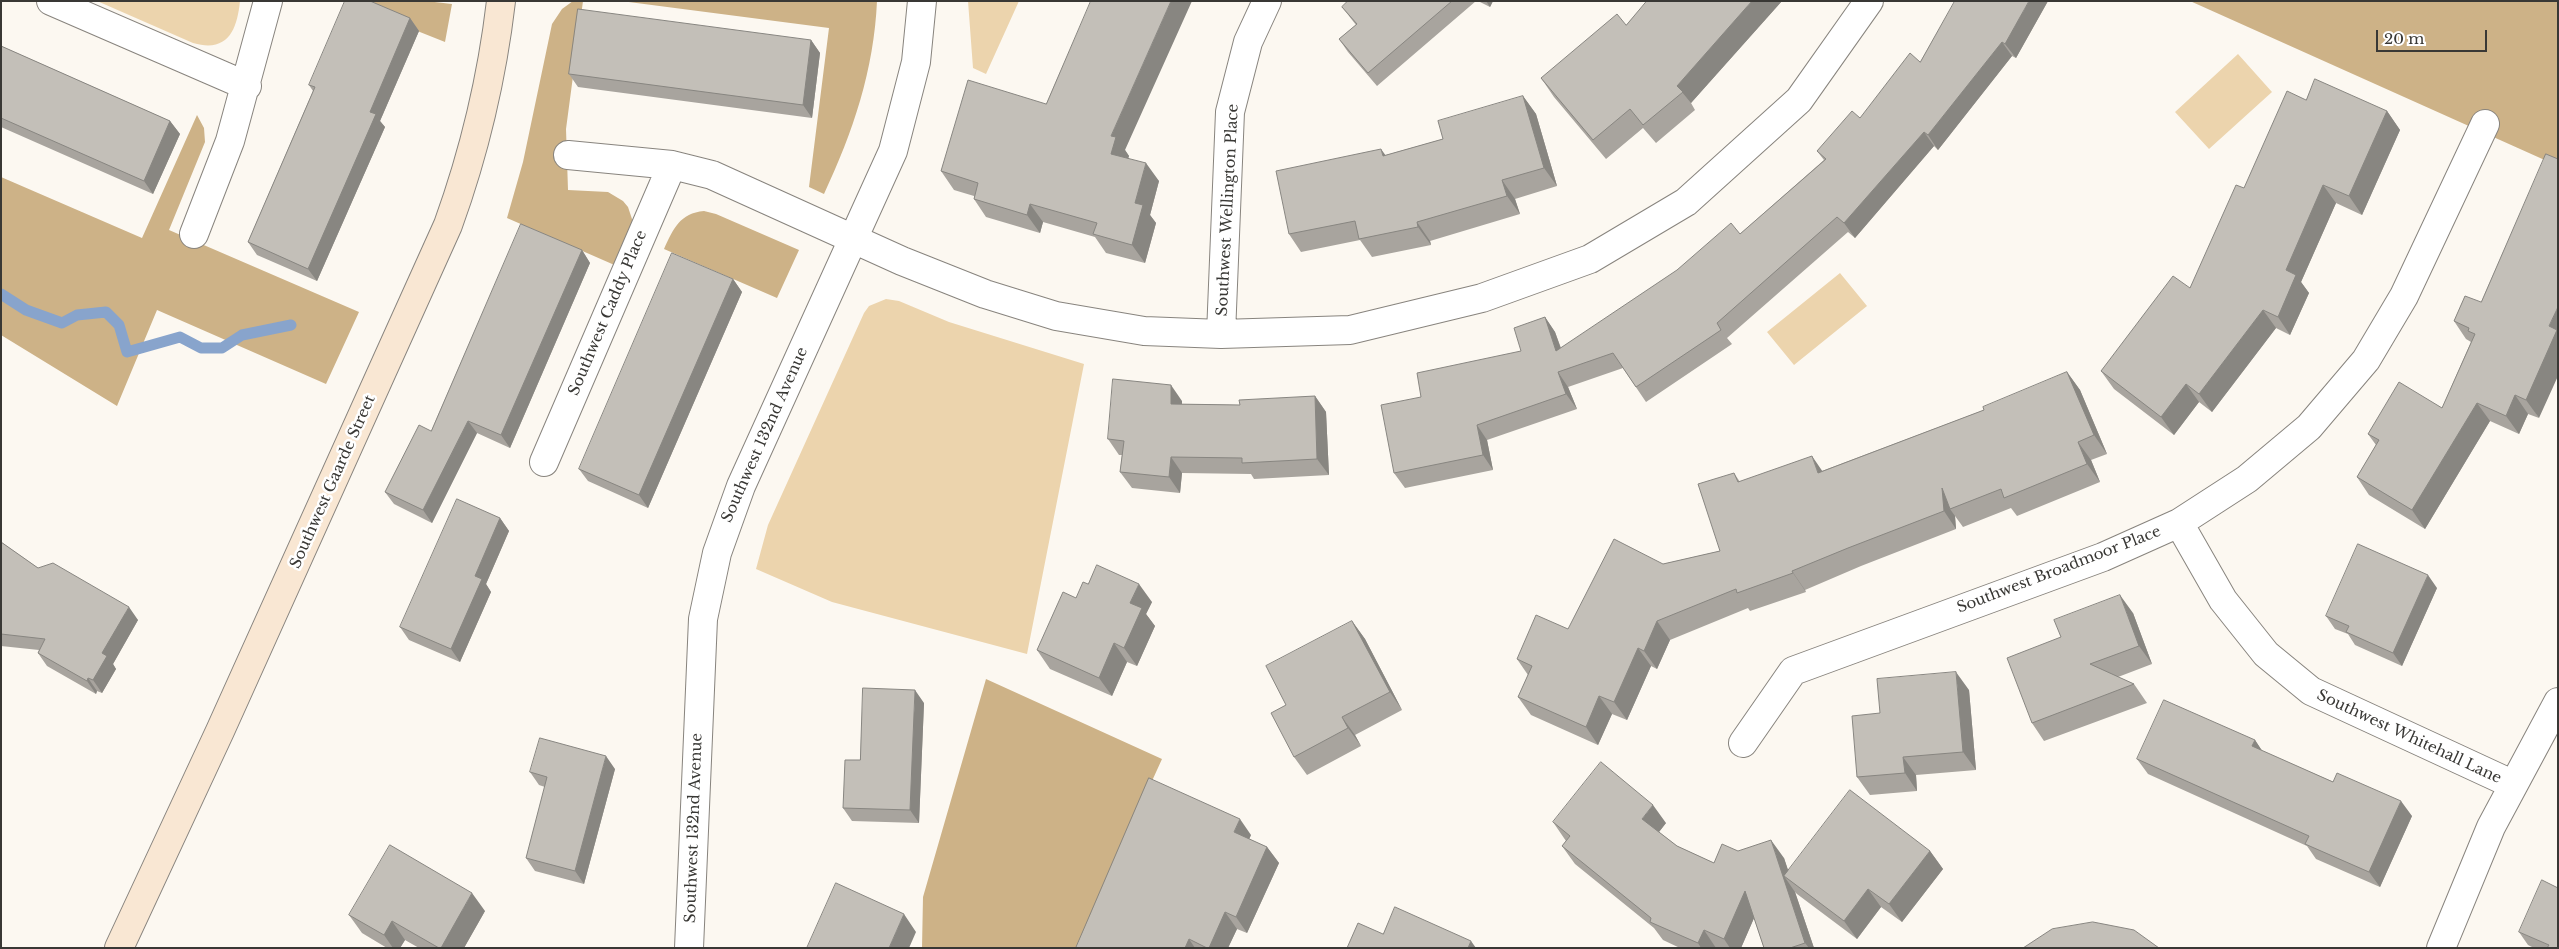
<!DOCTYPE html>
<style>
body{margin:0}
#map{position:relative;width:2559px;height:949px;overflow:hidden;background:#fcf8f1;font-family:"Libre Baskerville",serif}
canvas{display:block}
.frame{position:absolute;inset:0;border:2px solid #393835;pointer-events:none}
.scale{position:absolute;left:2376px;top:30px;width:111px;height:22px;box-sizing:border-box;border:2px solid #393835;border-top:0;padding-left:6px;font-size:15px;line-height:18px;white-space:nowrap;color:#393835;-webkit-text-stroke:4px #fff;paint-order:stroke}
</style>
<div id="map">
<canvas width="2559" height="949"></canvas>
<div class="frame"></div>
<div class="scale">20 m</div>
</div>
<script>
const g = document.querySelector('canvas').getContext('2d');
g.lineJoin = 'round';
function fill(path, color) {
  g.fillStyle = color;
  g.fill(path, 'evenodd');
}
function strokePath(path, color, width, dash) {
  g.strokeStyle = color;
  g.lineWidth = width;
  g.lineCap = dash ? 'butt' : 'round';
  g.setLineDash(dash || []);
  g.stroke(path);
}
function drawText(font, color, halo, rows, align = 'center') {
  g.font = font + ' "Libre Baskerville",serif';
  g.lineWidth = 5;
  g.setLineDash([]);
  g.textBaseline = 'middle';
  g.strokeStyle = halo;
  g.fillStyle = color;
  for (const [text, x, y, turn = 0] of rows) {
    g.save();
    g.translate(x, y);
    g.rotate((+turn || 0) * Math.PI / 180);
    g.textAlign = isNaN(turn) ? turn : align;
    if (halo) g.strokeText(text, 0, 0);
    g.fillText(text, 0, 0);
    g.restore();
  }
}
fill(new Path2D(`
 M 97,1 L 240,1 C 237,30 228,53 193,43 Z
 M 968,1 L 1019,1 L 986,74 L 973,68 Z
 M 2238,54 L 2272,92 L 2209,149 L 2175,112 Z
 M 1840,273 L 1867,306 L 1794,365 L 1767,332 Z
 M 886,299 L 899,301 L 949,322 L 1084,364 L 1027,654 L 832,602 L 756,569 L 768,525 L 864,313 L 869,306 Z`), '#ecd4ad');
fill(new Path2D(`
 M 342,1 L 426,1 L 452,4 L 445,42 Z
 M 573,1 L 583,1 L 566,129 L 568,190 L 608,192 L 623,201 L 628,207 L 633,222 L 619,267 L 507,218 L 523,162 L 552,24 L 562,9 Z
 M 621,1 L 877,1 C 874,70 853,132 824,194 L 809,187 L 829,28 Z
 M 2190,1 L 2558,1 L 2558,166 Z
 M 197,115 L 204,128 L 205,142 L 169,230 L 359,312 L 326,384 L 157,310 L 117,406 L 1,335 L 1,177 L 142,238 Z
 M 704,211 L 716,214 L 799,250 L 777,298 L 664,249 C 673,229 680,213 704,211 Z
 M 986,679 L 1162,759 L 1076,948 L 922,948 L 923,897 Z`), '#cdb287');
strokePath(new Path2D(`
 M 1,294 L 26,310 L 62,323 L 77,315 L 106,312 L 119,325 L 127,352 L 180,337 L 201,348 L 222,348 L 242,335 L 291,325`), '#88a4cc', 11);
const street = new Path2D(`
 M 51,1 L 247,86
 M 568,155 L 672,165 L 712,175 L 902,261 L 985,294 L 1056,316 L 1144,331 L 1221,334 L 1350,330 L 1482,298 L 1590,259 L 1686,202 L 1799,100 L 1869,1
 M 194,234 L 230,141 L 268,1
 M 1221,334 L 1230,112 L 1248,42 L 1267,1
 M 544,462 L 672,165
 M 2179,523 L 2223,600 L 2266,654 L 2311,691 L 2512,784
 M 1743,743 L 1793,671 L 2103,557 L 2179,523 L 2247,479 L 2309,427 L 2366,360 L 2404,296 L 2485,124
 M 689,948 L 703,619 L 717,553 L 741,486 L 893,151 L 916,62 L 922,1
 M 2441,948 L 2491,827 L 2558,702`);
const secondary = new Path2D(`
 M 119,948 L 220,731 L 448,225 C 474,153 492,78 501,1`);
strokePath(street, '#88847e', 30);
strokePath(secondary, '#88847e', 30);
strokePath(street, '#fff', 28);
strokePath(secondary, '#f9e7d3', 28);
fill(new Path2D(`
 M 1348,1 L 1476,1 L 1377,86 L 1348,52 L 1339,39 L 1356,25 L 1342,7 Z
 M 1478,1 L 1493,1 L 1490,7 Z
 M 1782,1 L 1691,103 L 1695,110 L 1656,143 L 1643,128 L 1606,159 L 1554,97 L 1541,78 L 1626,25 Z
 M 2048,1 L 2016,58 L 2012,56 L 1938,150 L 1934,146 L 1855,238 L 1848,232 L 1727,338 L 1732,344 L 1646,402 L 1623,368 L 1568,387 L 1577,409 L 1487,440 L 1493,470 L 1405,488 L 1394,473 L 1421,397 L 1521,351 L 1545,317 L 1555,332 L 1561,348 L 1740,234 L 1824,160 L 1817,151 L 1860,118 L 1920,62 Z
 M 410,18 L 419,31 L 380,121 L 385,127 L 317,281 L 257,255 L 248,242 L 313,91 L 309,85 Z
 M 811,40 L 820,53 L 812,118 L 578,87 L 569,74 Z
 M 1,46 L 170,121 L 180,134 L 153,194 L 1,127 Z
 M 1523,96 L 1536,114 L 1557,186 L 1515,199 L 1520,214 L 1430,241 L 1431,245 L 1372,257 L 1360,240 L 1301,252 L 1289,234 L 1386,155 L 1443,139 Z
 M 2306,100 L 2387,111 L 2400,130 L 2362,215 L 2336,203 L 2301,282 L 2309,293 L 2290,335 L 2276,328 L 2212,412 L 2199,402 L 2174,435 L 2114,389 L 2101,371 L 2190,288 L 2244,188 Z
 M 1125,150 L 1129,156 L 1128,158 L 1159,181 L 1150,215 L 1156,223 L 1145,263 L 1106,253 L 1095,237 L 1043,222 L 1040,233 L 986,217 L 974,199 L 974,196 L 954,190 L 941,171 Z
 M 582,250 L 590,263 L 510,448 L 477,433 L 432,523 L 394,504 L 385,492 L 431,431 Z
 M 733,279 L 742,292 L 648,508 L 588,481 L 579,469 Z
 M 2465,296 L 2539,418 L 2528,414 L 2519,434 L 2490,421 L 2425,529 L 2369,495 L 2357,477 L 2376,445 L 2368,434 L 2442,408 L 2471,342 L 2466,339 L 2454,321 Z
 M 2067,372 L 2080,390 L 2107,454 L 2091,460 L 2100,482 L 2017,516 L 2011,508 L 1963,527 L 1955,516 L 1956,529 L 1861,566 L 1805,590 L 1806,592 L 1750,611 L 1748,608 L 1670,640 L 1657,669 L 1651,666 L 1627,720 L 1612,714 L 1598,745 L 1531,715 L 1518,697 L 1528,675 L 1517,659 L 1568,629 L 1663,564 L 1720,551 L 1734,473 L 1740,482 L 1822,471 L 1984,410 Z
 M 1315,396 L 1326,412 L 1329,475 L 1254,479 L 1251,474 L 1182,473 L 1180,493 L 1132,488 L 1120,472 L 1122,455 L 1119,455 L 1108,439 L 1182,401 L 1182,404 L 1240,405 Z
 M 500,518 L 509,531 L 486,584 L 491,592 L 460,662 L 409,640 L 400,627 Z
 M 1,542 L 38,568 L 138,620 L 113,664 L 116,669 L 102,693 L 97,691 L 96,694 L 47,666 L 38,653 L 39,650 L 1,646 Z
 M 1088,584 L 1152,602 L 1146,614 L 1155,626 L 1137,666 L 1127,662 L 1112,696 L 1050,669 L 1037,650 L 1076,598 Z
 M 2437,588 L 2402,666 L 2355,645 L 2348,634 L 2335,629 L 2326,616 Z
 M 2133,613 L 2152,664 L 2118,677 L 2134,684 L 2147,703 L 2044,741 L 2032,723 Z
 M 1352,621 L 1365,639 L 1402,710 L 1355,735 L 1361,746 L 1307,775 L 1294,757 L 1286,705 Z
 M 1969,690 L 1976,770 L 1916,775 L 1917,791 L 1870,795 L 1857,777 L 1880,713 Z
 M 924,703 L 919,823 L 852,821 L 843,808 L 860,760 Z
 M 2255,740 L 2262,751 L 2412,816 L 2380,887 L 2316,859 L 2307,846 L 2148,774 L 2137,759 Z
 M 615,769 L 584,884 L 535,871 L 526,858 L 545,787 L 539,785 L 530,772 Z
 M 1553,822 L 1666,823 L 1659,832 L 1677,846 L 1714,863 L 1738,851 L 1784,858 L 1788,870 L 1930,851 L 1943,869 L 1902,922 L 1881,907 L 1857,939 L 1797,894 L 1795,892 L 1814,948 L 1764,948 L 1754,918 L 1741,948 L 1680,948 L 1663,940 L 1654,928 L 1575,864 L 1562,846 L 1566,841 Z
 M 1251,835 L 1249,839 L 1267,847 L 1279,863 L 1247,933 L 1237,929 L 1228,948 L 1076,948 Z
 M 485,911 L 464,948 L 419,948 L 405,940 L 400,948 L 387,948 L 362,933 L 349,915 Z
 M 2519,932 L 2558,948 L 2534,948 L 2528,945 Z`), '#a8a49e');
fill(new Path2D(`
 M 1171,1 L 1192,1 L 1125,150 L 1129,156 L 1124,172 L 1111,154 L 1111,136 Z
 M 1486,1 L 1493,1 L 1490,7 Z
 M 1752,1 L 1782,1 L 1691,103 L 1677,86 Z
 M 2029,1 L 2048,1 L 2016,58 L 2005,44 Z
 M 410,18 L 419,31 L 380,121 L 385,127 L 317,281 L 308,269 L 370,112 Z
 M 811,40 L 820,53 L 812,118 L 803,105 Z
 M 2002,42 L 2012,56 L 1938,150 L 1928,135 Z
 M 1523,96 L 1536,114 L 1557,186 L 1544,168 Z
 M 2387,111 L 2400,130 L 2362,215 L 2349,196 Z
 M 170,121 L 180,134 L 153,194 L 144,181 Z
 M 1924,132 L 1934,146 L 1855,238 L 1844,223 Z
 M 1381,149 L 1394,167 L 1383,156 Z
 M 1146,163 L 1159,181 L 1150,215 L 1156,223 L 1145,263 L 1132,245 L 1135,203 Z
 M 1502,180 L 1515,199 L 1520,214 L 1507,196 Z
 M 2323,185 L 2336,203 L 2301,282 L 2309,293 L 2290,335 L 2278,317 L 2286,270 Z
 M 1030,204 L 1043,222 L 1040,233 L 1027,215 Z
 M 1417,222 L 1430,241 L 1431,245 L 1418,227 Z
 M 582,250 L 590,263 L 510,448 L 501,435 Z
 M 733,279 L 742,292 L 648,508 L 639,495 Z
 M 2558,307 L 2558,376 L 2539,418 L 2526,400 L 2549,326 Z
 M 2263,310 L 2276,328 L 2212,412 L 2199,394 Z
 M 1545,317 L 1555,332 L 1567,366 L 1556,351 Z
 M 1558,372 L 1568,387 L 1577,409 L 1566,394 Z
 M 2067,372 L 2080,390 L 2107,454 L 2094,435 Z
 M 2186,384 L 2199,402 L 2174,435 L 2161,417 Z
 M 1171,385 L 1182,401 L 1182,420 L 1171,404 Z
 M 2515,395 L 2528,414 L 2519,434 L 2506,416 Z
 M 1315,396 L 1326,412 L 1329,475 L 1317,459 Z
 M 2477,403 L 2490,421 L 2425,529 L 2412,510 Z
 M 468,421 L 477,433 L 432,523 L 423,510 Z
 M 1477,425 L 1487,440 L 1493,470 L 1483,455 Z
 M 2078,442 L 2091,460 L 2100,482 L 2087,464 Z
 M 1812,456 L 1825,475 L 1818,473 Z
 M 1171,457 L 1182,473 L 1180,493 L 1169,477 Z
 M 1942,488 L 1950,509 L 1955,516 L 1956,529 L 1944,511 Z
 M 500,518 L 509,531 L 486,584 L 491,592 L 460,662 L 451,649 L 475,576 Z
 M 1792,571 L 1805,590 L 1806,592 L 1793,573 Z
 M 2428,575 L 2437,588 L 2402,666 L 2393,653 Z
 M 1139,584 L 1152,602 L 1146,614 L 1155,626 L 1137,666 L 1124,648 L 1130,603 Z
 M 2120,595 L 2133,613 L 2152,664 L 2139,646 Z
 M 129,607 L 138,620 L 113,664 L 116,669 L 102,693 L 93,680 L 102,653 Z
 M 1352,621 L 1365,639 L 1402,710 L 1390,692 Z
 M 1657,621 L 1670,640 L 1657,669 L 1644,651 Z
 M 1114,643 L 1127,662 L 1112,696 L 1099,678 Z
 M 1638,648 L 1651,666 L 1627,720 L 1614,702 Z
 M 1956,672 L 1969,690 L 1976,770 L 1963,752 Z
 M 88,678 L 97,691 L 96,694 L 87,681 Z
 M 915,690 L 924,703 L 919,823 L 910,810 Z
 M 1599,696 L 1612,714 L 1598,745 L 1586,727 Z
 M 1342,717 L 1355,735 L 1361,746 L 1348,728 Z
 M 2255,740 L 2265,755 L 2252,746 Z
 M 606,756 L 615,769 L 584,884 L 575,871 Z
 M 1903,757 L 1916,775 L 1917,791 L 1905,773 Z
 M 2401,801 L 2412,816 L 2380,887 L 2369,872 Z
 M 1653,805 L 1666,823 L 1655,837 L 1642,819 Z
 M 1240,819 L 1251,835 L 1245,848 L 1234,832 Z
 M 1771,840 L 1784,858 L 1792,882 L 1784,876 L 1795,892 L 1814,948 L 1809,948 L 1805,943 Z
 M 1267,847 L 1279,863 L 1247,933 L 1236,917 Z
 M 1930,851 L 1943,869 L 1902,922 L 1889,904 Z
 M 1868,889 L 1881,907 L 1857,939 L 1844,921 Z
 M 1745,891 L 1758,909 L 1741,948 L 1730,948 L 1724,939 Z
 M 472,893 L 485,911 L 464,948 L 441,948 Z
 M 1225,912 L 1237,929 L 1228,948 L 1209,948 Z
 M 904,914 L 916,932 L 909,948 L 889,948 Z
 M 392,921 L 405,940 L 400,948 L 393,948 L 384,935 Z
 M 1704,930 L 1716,948 L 1701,948 L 1698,943 Z
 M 1189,939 L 1195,948 L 1185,948 Z
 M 1471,941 L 1476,948 L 1468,948 Z`), '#888681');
const building = new Path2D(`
 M 345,1 L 370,1 L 410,18 L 370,112 L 376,114 L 308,269 L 248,242 L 315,87 L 309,85 Z
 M 1091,1 L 1171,1 L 1111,136 L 1116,137 L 1111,154 L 1146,163 L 1135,203 L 1143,205 L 1132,245 L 1093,234 L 1097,223 L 1030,204 L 1027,215 L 974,199 L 978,183 L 941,171 L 968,80 L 1046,104 Z
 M 1348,1 L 1452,1 L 1368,73 L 1339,39 L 1357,24 L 1342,7 Z
 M 1647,1 L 1752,1 L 1677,86 L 1683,92 L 1643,125 L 1630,109 L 1593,140 L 1541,78 L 1617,14 L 1626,25 Z
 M 1955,1 L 2029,1 L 2005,44 L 2002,42 L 1928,135 L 1924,132 L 1844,223 L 1837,217 L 1717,323 L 1721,330 L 1636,387 L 1613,353 L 1558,372 L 1566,394 L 1477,425 L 1483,455 L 1394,473 L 1381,405 L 1421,397 L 1417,373 L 1521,351 L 1514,328 L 1545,317 L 1556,351 L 1677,270 L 1731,223 L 1740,234 L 1826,159 L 1817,151 L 1852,111 L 1860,118 L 1910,53 L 1920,62 Z
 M 578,9 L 811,40 L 803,105 L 569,74 Z
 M 1,46 L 170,121 L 144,181 L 1,118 Z
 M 2315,79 L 2387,111 L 2349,196 L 2323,185 L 2286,270 L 2296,275 L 2278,317 L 2263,310 L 2199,394 L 2186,384 L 2161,417 L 2101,371 L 2173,276 L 2190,288 L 2236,185 L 2244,188 L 2287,91 L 2306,100 Z
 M 1523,96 L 1544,168 L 1502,180 L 1507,196 L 1417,222 L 1418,227 L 1359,239 L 1355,221 L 1289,234 L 1276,171 L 1381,149 L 1383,156 L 1443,139 L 1438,121 Z
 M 2546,154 L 2558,159 L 2558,307 L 2549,326 L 2557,330 L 2526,400 L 2515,395 L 2506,416 L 2477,403 L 2412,510 L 2357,477 L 2379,440 L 2368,434 L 2399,382 L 2442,408 L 2475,334 L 2468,331 L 2469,328 L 2454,321 L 2465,296 L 2481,302 Z
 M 521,224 L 582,250 L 501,435 L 468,421 L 423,510 L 385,492 L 419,425 L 431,431 Z
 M 672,253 L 733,279 L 639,495 L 579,469 Z
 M 2067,372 L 2094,435 L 2078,442 L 2087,464 L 2004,498 L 2001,489 L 1950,509 L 1942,488 L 1944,511 L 1848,548 L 1792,571 L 1793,573 L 1737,593 L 1736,589 L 1657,621 L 1644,651 L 1638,648 L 1614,702 L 1599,696 L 1586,727 L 1518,697 L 1532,666 L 1517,659 L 1536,615 L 1568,629 L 1614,539 L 1663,564 L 1720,551 L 1698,484 L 1734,473 L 1738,482 L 1812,456 L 1818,473 L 1984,410 L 1983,407 Z
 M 1113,379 L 1171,385 L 1171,404 L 1240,405 L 1239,400 L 1315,396 L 1317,459 L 1242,463 L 1242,458 L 1171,457 L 1169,477 L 1120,472 L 1124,441 L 1108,439 Z
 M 457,499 L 500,518 L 475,576 L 482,579 L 451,649 L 400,627 Z
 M 1,542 L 38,568 L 53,563 L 129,607 L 102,653 L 107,656 L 93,680 L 88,678 L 87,681 L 38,653 L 45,639 L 1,634 Z
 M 2358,544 L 2428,575 L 2393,653 L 2346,632 L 2349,626 L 2326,616 Z
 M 1097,565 L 1139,584 L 1130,603 L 1142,608 L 1124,648 L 1114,643 L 1099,678 L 1037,650 L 1063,592 L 1076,598 L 1083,582 L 1088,584 Z
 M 2120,595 L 2139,646 L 2090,664 L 2134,684 L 2032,723 L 2007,658 L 2061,637 L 2054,620 Z
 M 1352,621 L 1390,692 L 1342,717 L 1348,728 L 1294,757 L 1271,713 L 1286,705 L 1266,666 Z
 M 1956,672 L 1963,752 L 1903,757 L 1905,773 L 1857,777 L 1852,716 L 1880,713 L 1877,679 Z
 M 863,688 L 915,690 L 910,810 L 843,808 L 845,760 L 860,760 Z
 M 2164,700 L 2255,740 L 2252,746 L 2333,782 L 2337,773 L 2401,801 L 2369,872 L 2305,844 L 2309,836 L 2137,759 Z
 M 540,738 L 606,756 L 575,871 L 526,858 L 547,777 L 530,772 Z
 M 1601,762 L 1653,805 L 1642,819 L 1677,846 L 1714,863 L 1722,844 L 1738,851 L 1771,840 L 1805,943 L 1790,948 L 1764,948 L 1745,891 L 1724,939 L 1704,930 L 1698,943 L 1650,922 L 1651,918 L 1562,846 L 1570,836 L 1553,822 Z
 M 1149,778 L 1240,819 L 1234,832 L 1267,847 L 1236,917 L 1225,912 L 1209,948 L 1207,948 L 1189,939 L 1185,948 L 1076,948 Z
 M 1850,790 L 1930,851 L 1889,904 L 1868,889 L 1844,921 L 1784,876 Z
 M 390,845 L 472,893 L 441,948 L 439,948 L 392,921 L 384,935 L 349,915 Z
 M 2542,880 L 2558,888 L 2558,948 L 2547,948 L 2549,945 L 2519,932 Z
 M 836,883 L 904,914 L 889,948 L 807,948 Z
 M 1395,907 L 1471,941 L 1468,948 L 1347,948 L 1358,923 L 1383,934 Z
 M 2093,922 L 2134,930 L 2159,948 L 2023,948 L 2052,929 Z`);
fill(building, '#c3bfb8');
strokePath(building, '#888681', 1);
drawText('15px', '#393835', '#fff', [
 ["Southwest Wellington Place",1228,210,-87],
 ["Southwest Caddy Place",608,313,-67],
 ["Southwest 132nd Avenue",765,435,-66],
 ["Southwest Gaarde Street",333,482,-66],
 ["Southwest Broadmoor Place",2059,570,-21],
 ["Southwest Whitehall Lane",2409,737,25],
 ["Southwest 132nd Avenue",694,828,-88]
]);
</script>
